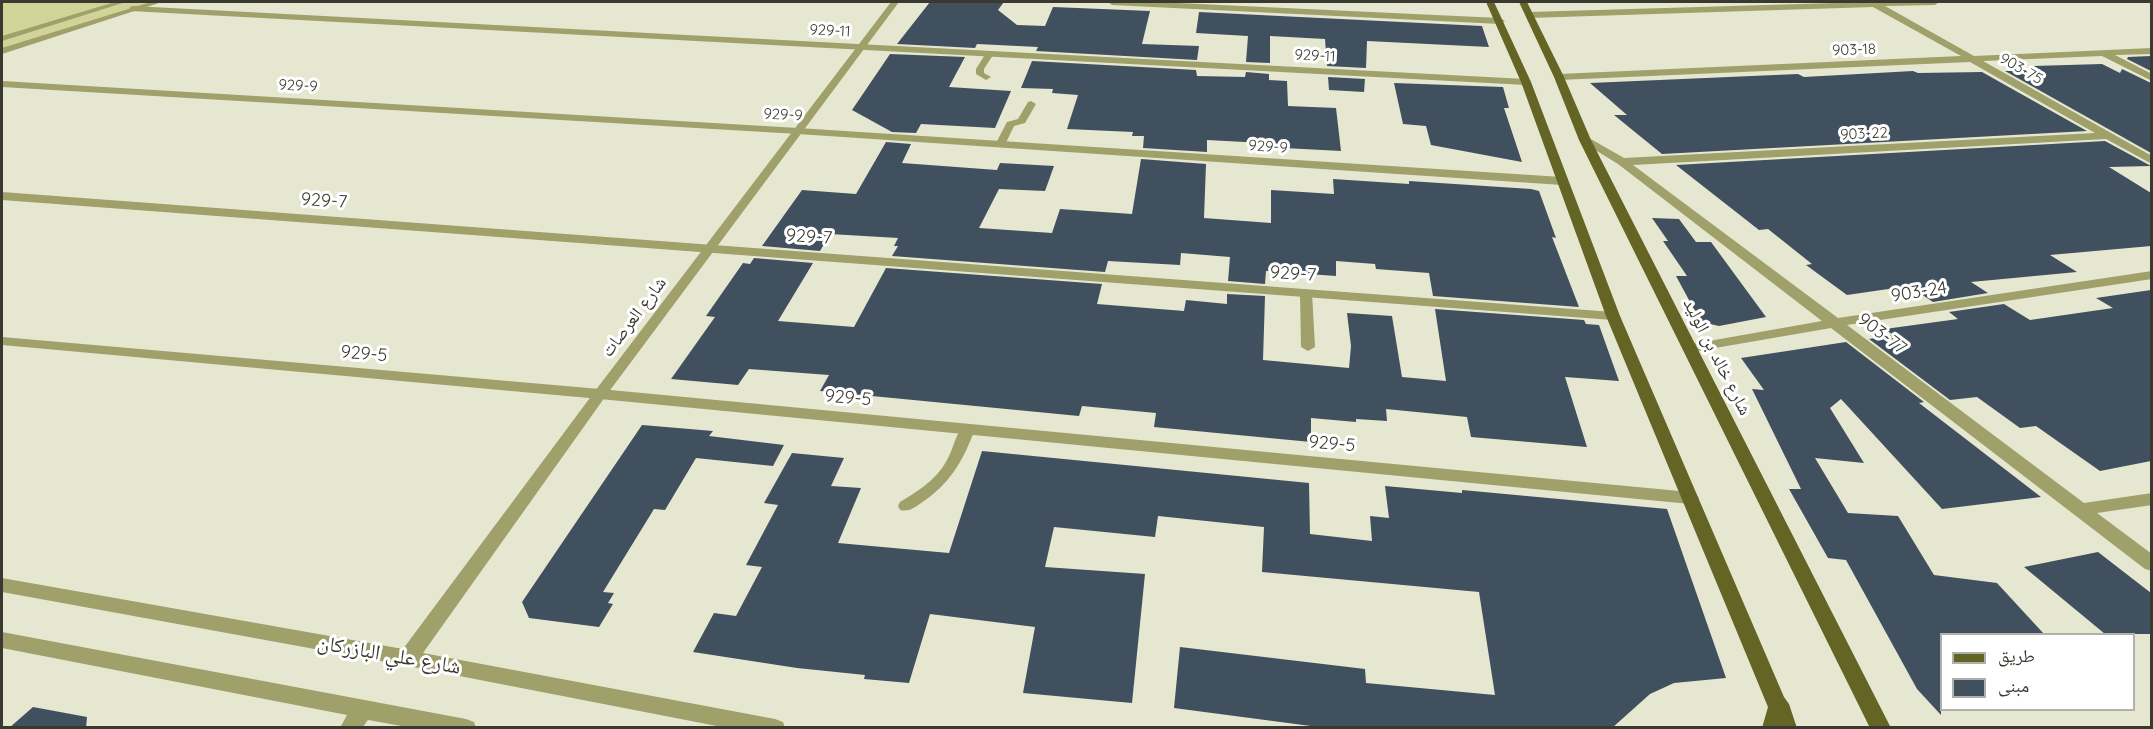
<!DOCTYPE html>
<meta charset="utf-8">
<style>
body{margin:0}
#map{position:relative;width:2153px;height:729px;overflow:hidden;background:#e6e7d1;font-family:Quicksand,"Noto Naskh Arabic",sans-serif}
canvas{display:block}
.frame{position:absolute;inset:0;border:3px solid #393930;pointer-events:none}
.legend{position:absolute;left:1940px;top:633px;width:195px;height:78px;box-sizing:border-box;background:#fff;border:2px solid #b0b0ac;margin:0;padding:8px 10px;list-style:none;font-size:18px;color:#393930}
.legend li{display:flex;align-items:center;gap:12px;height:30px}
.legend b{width:30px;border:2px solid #b0b0ac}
</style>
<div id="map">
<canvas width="2153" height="729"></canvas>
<div class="frame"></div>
<ul class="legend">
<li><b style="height:8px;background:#646425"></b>طريق</li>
<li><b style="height:16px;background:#41505e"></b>مبنى</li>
</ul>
</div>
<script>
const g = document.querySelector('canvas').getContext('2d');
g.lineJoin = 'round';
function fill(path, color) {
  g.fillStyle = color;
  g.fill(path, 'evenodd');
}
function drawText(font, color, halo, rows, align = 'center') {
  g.font = font + ' Quicksand,"Noto Naskh Arabic",sans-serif';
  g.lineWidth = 6;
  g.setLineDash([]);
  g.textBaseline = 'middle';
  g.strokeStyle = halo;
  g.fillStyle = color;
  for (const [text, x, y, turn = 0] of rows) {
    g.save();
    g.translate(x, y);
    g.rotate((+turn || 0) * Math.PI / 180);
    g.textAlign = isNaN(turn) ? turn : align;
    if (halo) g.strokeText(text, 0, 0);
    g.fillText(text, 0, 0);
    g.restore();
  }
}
fill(new Path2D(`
 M 2,2 L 158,2 L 2,50 Z`), '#d1d399');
fill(new Path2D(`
 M 930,2 L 1004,2 L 998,10 L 1017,25 L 1045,26 L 1053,7 L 1150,11 L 1142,44 L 1199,46 L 1197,60 L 1036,51 L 1038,47 L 977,44 L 975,48 L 897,44 Z
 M 1199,12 L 1482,26 L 1489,47 L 1367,41 L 1366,68 L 1327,66 L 1325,39 L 1270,36 L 1270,63 L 1246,62 L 1248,36 L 1196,33 Z
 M 890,54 L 965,57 L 949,87 L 1011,91 L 995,128 L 921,124 L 916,133 L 892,132 L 852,110 Z
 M 2151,56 L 2151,71 L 2127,59 L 2128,57 Z
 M 1032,61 L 1196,70 L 1197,76 L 1245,77 L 1246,72 L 1269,74 L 1269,80 L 1287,81 L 1288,106 L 1336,108 L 1341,151 L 1284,148 L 1283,144 L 1207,140 L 1207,152 L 1143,148 L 1144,136 L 1132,136 L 1133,132 L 1067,129 L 1078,95 L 1052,93 L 1053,89 L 1021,88 Z
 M 2102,64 L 2120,73 L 2122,69 L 2151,83 L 2151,153 L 2005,71 L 2041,70 L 2033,66 Z
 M 1913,71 L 1918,73 L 1982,72 L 2087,131 L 1662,154 L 1614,115 L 1627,115 L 1590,83 L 1798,74 L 1804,77 Z
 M 1328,77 L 1365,79 L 1364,92 L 1329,90 Z
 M 1394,83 L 1503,87 L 1509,108 L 1504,108 L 1522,162 L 1431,145 L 1426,126 L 1403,124 Z
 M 2105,141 L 2151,166 L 2109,167 L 2151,193 L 2151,246 L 2050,255 L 2077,272 L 1971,282 L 1988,293 L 1933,302 L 1909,286 L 1847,295 L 1806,265 L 1812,264 L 1768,229 L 1759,230 L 1676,165 Z
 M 886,142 L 911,144 L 902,163 L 997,170 L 1000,163 L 1054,166 L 1045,191 L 999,189 L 979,228 L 1052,233 L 1060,209 L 1132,214 L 1141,159 L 1206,164 L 1204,218 L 1271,223 L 1271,190 L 1334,194 L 1333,179 L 1409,184 L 1409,181 L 1531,189 L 1539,191 L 1556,238 L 1552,237 L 1579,307 L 1433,296 L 1429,273 L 1376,269 L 1375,264 L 1336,261 L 1336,276 L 1266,271 L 1265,284 L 1228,281 L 1230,257 L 1181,253 L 1180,265 L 1108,261 L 1105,272 L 892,256 L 898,246 L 894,246 L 898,238 L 830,234 L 820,251 L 762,246 L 802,190 L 856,194 Z
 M 1652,218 L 1679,219 L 1696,242 L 1711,242 L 1766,317 L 1719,326 L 1701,322 L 1676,276 L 1687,276 L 1663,241 L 1668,241 Z
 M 754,258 L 813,263 L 778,321 L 854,327 L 886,268 L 1102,284 L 1097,304 L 1184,311 L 1186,300 L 1227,304 L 1227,294 L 1265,296 L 1263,360 L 1349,368 L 1351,346 L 1347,313 L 1392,316 L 1402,377 L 1446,381 L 1435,309 L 1584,320 L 1586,324 L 1599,325 L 1619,381 L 1565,377 L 1587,447 L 1471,437 L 1467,417 L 1386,409 L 1387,421 L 1356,419 L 1356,422 L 1311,418 L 1311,442 L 1154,427 L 1156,413 L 1082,406 L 1079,416 L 820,391 L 829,375 L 749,369 L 738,385 L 671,379 L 715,317 L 706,316 L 743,263 L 750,264 Z
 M 2151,290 L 2151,461 L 2100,471 L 2036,426 L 2020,428 L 1977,397 L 1950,400 L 1869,339 L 1893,335 L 1885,329 L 1958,319 L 1949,312 L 2004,304 L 2030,320 L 2113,308 L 2096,298 Z
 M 1846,342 L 1924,402 L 1919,403 L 2041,497 L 1942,509 L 1841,399 L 1830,408 L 1864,463 L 1815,458 L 1848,513 L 1898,516 L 1934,575 L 1997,583 L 2044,634 L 1941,634 L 1941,715 L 1917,689 L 1846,560 L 1828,558 L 1789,489 L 1801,489 L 1752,389 L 1764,390 L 1741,358 Z
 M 642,425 L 713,431 L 709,436 L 784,445 L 773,466 L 696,458 L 665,510 L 654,509 L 603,592 L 614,593 L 608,603 L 613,604 L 599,627 L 529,618 L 522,602 Z
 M 982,451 L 1309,483 L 1310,534 L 1372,541 L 1370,516 L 1389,518 L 1385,486 L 1462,493 L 1462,490 L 1667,509 L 1726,678 L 1674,683 L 1650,694 L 1612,728 L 1326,728 L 1174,708 L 1180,647 L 1365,669 L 1366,683 L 1495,695 L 1479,592 L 1262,572 L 1264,527 L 1158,516 L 1155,537 L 1054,527 L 1045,567 L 1145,574 L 1132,703 L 1023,693 L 1035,627 L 930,614 L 909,683 L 864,679 L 865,675 L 797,668 L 693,652 L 714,613 L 736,616 L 762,567 L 746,565 L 778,505 L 764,503 L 792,453 L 844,458 L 831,486 L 861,488 L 838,543 L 949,553 Z
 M 2098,552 L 2151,593 L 2151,634 L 2105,634 L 2024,567 Z
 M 33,707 L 87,717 L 86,728 L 9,728 Z`), '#41505e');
fill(new Path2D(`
 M 115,2 L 126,2 L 2,41 L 2,36 Z
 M 986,53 L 993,55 L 984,69 L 984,73 L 991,77 L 986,80 L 976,74 L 976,69 Z
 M 1031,101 L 1036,104 L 1025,123 L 1014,126 L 1004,147 L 996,147 L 995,145 L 1007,122 L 1018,119 L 1028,102 Z
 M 1306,289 L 1312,293 L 1315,347 L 1308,351 L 1301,347 L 1300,293 Z
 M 968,424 L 975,429 C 963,461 950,484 921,503 C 914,508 909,512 900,510 L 898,506 L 900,502 C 920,490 939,478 949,456 C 954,447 957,427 968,424 Z`), '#9fa06a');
fill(new Path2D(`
 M 1108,2 L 1156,2 L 1500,18 L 1505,21 L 1500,24 L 1112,5 Z
 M 1868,2 L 1939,2 L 1935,5 L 1885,6 L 1974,56 L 2152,48 L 2152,54 L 2115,55 L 2152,74 L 2152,81 L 2102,56 L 1983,61 L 2152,156 L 2152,164 L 2106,139 L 1633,165 L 1838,318 L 2152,271 L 2152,279 L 1847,325 L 2084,503 L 2152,493 L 2152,505 L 2097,513 L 2152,554 L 2152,571 L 2145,569 L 1831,328 L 1692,352 L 1687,351 L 1685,348 L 1687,345 L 1692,344 L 1822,321 L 1618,164 L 1579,140 L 1581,138 L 1589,138 L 1624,158 L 2095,133 L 1970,62 L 1559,80 L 1554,77 L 1559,74 L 1961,56 L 1873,7 L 1529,18 L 1525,15 L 1529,12 Z
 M 133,6 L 1526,79 L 1531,82 L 1526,85 L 130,11 L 130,7 Z
 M 2,81 L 798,128 L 1562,177 L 1568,181 L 1562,185 L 798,134 L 2,87 Z
 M 2,192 L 1613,312 L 1620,316 L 1613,320 L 2,200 Z
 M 2,337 L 600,389 L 1690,492 L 1696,494 L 1699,498 L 1696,502 L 1690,504 L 600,399 L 2,345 Z`), '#9fa06a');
fill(new Path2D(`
 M 151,2 L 162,2 L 2,54 L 2,48 Z
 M 891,2 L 899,2 L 605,397 L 423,653 L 775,719 L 783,722 L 785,728 L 727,728 L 408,666 L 2,592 L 2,578 L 403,649 L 595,391 Z
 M 2,632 L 466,719 L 474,722 L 476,728 L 413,728 L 368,720 L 362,728 L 340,728 L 347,715 L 2,648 Z`), '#9fa06a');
fill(new Path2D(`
 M 1486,2 L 1494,2 L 1531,82 L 1620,316 L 1784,697 L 1789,704 L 1797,728 L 1762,728 L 1768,707 L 1606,316 L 1521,82 Z
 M 1519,2 L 1527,2 L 1564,77 L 1591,140 L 1891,728 L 1870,728 L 1579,140 L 1554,77 Z`), '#646425');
drawText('15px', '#393930', '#fff', [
 ["929-11",830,31,3],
 ["903-18",1854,50,-2],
 ["929-11",1315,56,3],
 ["903-75",2021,69,30],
 ["929-9",298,86,3],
 ["929-9",783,115,3],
 ["903-22",1864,134,-3],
 ["929-9",1268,147,4]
]);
drawText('18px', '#393930', '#fff', [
 ["929-7",324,201,4],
 ["929-7",809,237,4],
 ["929-7",1293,274,4],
 ["903-24",1919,292,-9],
 ["شارع العرصات",634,317,-53],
 ["903-77",1882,334,37],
 ["929-5",364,354,5],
 ["شارع خالد بن الوليد",1717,357,63],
 ["929-5",848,398,5],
 ["929-5",1332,444,5]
]);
drawText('21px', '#393930', '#fff', [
 ["شارع علي البازركان",389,655,10]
]);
</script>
